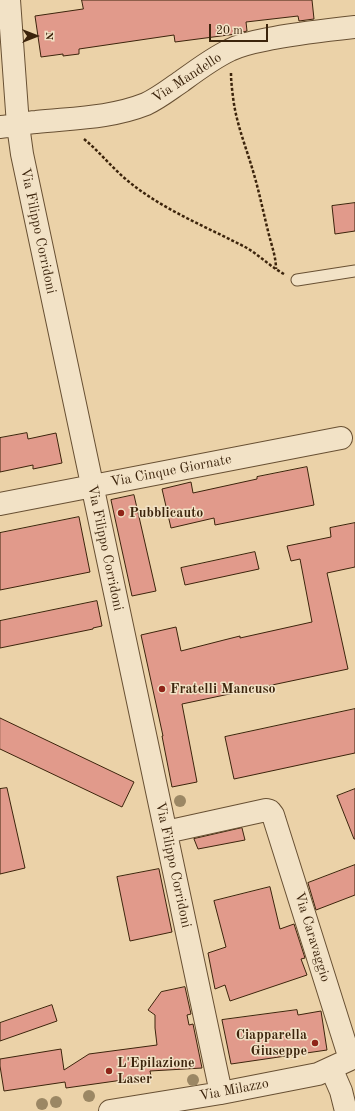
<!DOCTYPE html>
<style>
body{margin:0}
#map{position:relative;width:355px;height:1111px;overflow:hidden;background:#ebd2a8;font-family:"Old Standard TT",serif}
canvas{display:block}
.north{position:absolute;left:16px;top:16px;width:40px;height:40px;-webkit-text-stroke:3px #f2e2c6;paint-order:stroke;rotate:90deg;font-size:11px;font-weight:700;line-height:16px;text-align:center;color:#3c240c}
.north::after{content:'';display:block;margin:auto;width:14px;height:18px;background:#3c240c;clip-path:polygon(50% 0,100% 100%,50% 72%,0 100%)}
.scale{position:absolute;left:209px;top:24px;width:59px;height:18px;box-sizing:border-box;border:2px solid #3c240c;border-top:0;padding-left:5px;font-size:12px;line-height:14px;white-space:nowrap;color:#3c240c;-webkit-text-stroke:3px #f2e2c6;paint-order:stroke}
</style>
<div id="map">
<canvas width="355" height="1111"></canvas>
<div class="north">N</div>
<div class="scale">20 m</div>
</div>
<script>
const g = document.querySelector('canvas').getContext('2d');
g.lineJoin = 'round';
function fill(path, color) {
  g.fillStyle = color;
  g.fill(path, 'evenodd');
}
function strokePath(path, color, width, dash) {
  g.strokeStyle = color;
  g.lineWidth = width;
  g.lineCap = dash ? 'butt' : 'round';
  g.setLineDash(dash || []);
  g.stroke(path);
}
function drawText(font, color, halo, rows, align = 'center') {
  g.font = font + ' "Old Standard TT",serif';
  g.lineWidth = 3;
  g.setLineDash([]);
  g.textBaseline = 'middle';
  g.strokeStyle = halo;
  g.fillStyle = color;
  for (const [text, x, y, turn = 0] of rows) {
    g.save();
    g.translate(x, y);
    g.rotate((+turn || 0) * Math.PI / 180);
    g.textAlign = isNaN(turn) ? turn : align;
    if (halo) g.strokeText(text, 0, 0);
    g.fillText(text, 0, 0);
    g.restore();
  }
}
const building = new Path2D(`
 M 82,0 L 312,0 L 314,19 L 299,21 L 298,16 L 246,22 L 247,31 L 236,34 L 175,42 L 174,35 L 79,49 L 79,54 L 63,56 L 63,54 L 41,57 L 35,16 L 83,9 Z
 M 355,203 L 355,231 L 335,234 L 332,206 Z
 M 27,433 L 28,439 L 56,433 L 62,463 L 33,469 L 33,465 L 0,472 L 0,438 Z
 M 307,467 L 314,505 L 215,525 L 214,518 L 171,528 L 162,489 L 191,482 L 193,493 L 257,479 L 257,477 Z
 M 134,495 L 156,591 L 132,596 L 111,500 Z
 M 79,517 L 90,572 L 0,590 L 0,533 Z
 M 355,523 L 355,567 L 327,573 L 348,669 L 182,704 L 197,782 L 172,787 L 162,736 L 163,736 L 141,635 L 176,627 L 181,651 L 224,640 L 240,636 L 240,638 L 312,622 L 300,559 L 291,561 L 287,546 L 331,537 L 330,528 Z
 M 255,552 L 259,569 L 185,585 L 181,568 Z
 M 97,601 L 102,626 L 93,628 L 93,629 L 0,648 L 0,621 Z
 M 355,709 L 355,753 L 234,779 L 225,737 Z
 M 0,718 L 134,782 L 122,807 L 0,749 Z
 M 7,788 L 25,868 L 0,874 L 0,789 Z
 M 355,789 L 355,839 L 354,839 L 337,796 Z
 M 242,828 L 245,840 L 198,849 L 194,839 Z
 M 355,865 L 355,895 L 316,910 L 308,883 Z
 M 159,869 L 172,932 L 130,941 L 117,877 Z
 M 270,887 L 280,929 L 294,924 L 305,958 L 301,959 L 307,975 L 230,1001 L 225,985 L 215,989 L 208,953 L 226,947 L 214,901 Z
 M 185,987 L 191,1014 L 187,1015 L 189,1025 L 193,1024 L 202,1068 L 150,1071 L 151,1076 L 66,1088 L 65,1082 L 4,1091 L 0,1066 L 0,1059 L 61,1049 L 64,1070 L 89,1054 L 157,1045 L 155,1028 L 155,1015 L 148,1010 L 161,992 Z
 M 52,1005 L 57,1021 L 0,1041 L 0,1023 Z
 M 297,1010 L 298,1015 L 321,1011 L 327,1050 L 231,1064 L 222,1020 Z`);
fill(building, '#e19a8b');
strokePath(building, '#3c240c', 1);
const service = new Path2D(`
 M 297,280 L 355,271`);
const minor = new Path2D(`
 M 9,0 L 18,125 L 22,154 L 221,1093
 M 0,127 C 12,126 24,123 36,122 C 73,118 111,118 146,104 C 159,98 170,89 182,81 C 197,70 213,58 230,50 C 244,43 259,41 274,38 C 301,33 328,30 355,27
 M 0,504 L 341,438
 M 166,832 L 266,810 L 270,811 L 273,815 L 350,1059
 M 331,1068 L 341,1091 L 346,1111
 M 110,1111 L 221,1093 L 318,1074 L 355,1057`);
strokePath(service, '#685033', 13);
strokePath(minor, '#685033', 24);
strokePath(new Path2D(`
 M 231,73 C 231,81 232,89 233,97 C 236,123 246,147 253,171 C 259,191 263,211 268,231 C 271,244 276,256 276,269
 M 84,139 C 100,152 112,168 128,181 C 163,210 207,227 247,248 C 260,256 271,267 284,274`), '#3c240c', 2.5, [3, 2]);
strokePath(service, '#f2e2c6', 11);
strokePath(minor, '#f2e2c6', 22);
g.fillStyle = '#9b8764';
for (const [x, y] of [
 [180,801],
 [193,1080],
 [89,1096],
 [56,1102],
 [42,1104]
]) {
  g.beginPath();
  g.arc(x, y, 6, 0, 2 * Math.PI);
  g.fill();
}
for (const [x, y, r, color] of [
 [121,513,4,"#8f2418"],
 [162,689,4,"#8f2418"],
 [315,1043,4,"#8f2418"],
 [109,1071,4,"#8f2418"]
]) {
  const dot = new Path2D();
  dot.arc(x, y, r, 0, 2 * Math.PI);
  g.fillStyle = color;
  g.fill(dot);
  strokePath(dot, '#f2e2c6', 1.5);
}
drawText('14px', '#3c240c', '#f2e2c6', [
 ["Via Mandello",187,78,-33],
 ["Via Filippo Corridoni",38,231,78],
 ["Via Cinque Giornate",171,471,-11],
 ["Via Filippo Corridoni",105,548,78],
 ["Via Filippo Corridoni",173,865,78],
 ["Via Caravaggio",312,937,73],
 ["Via Milazzo",234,1090,-11]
]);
drawText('bold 14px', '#3c240c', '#f2e2c6', [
 ["Pubblicauto",129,513],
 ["Fratelli Mancuso",170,689],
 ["Ciapparella",307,1035,"right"],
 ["Giuseppe",307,1051,"right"],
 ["L'Epilazione",117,1063],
 ["Laser",117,1079]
], 'left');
</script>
